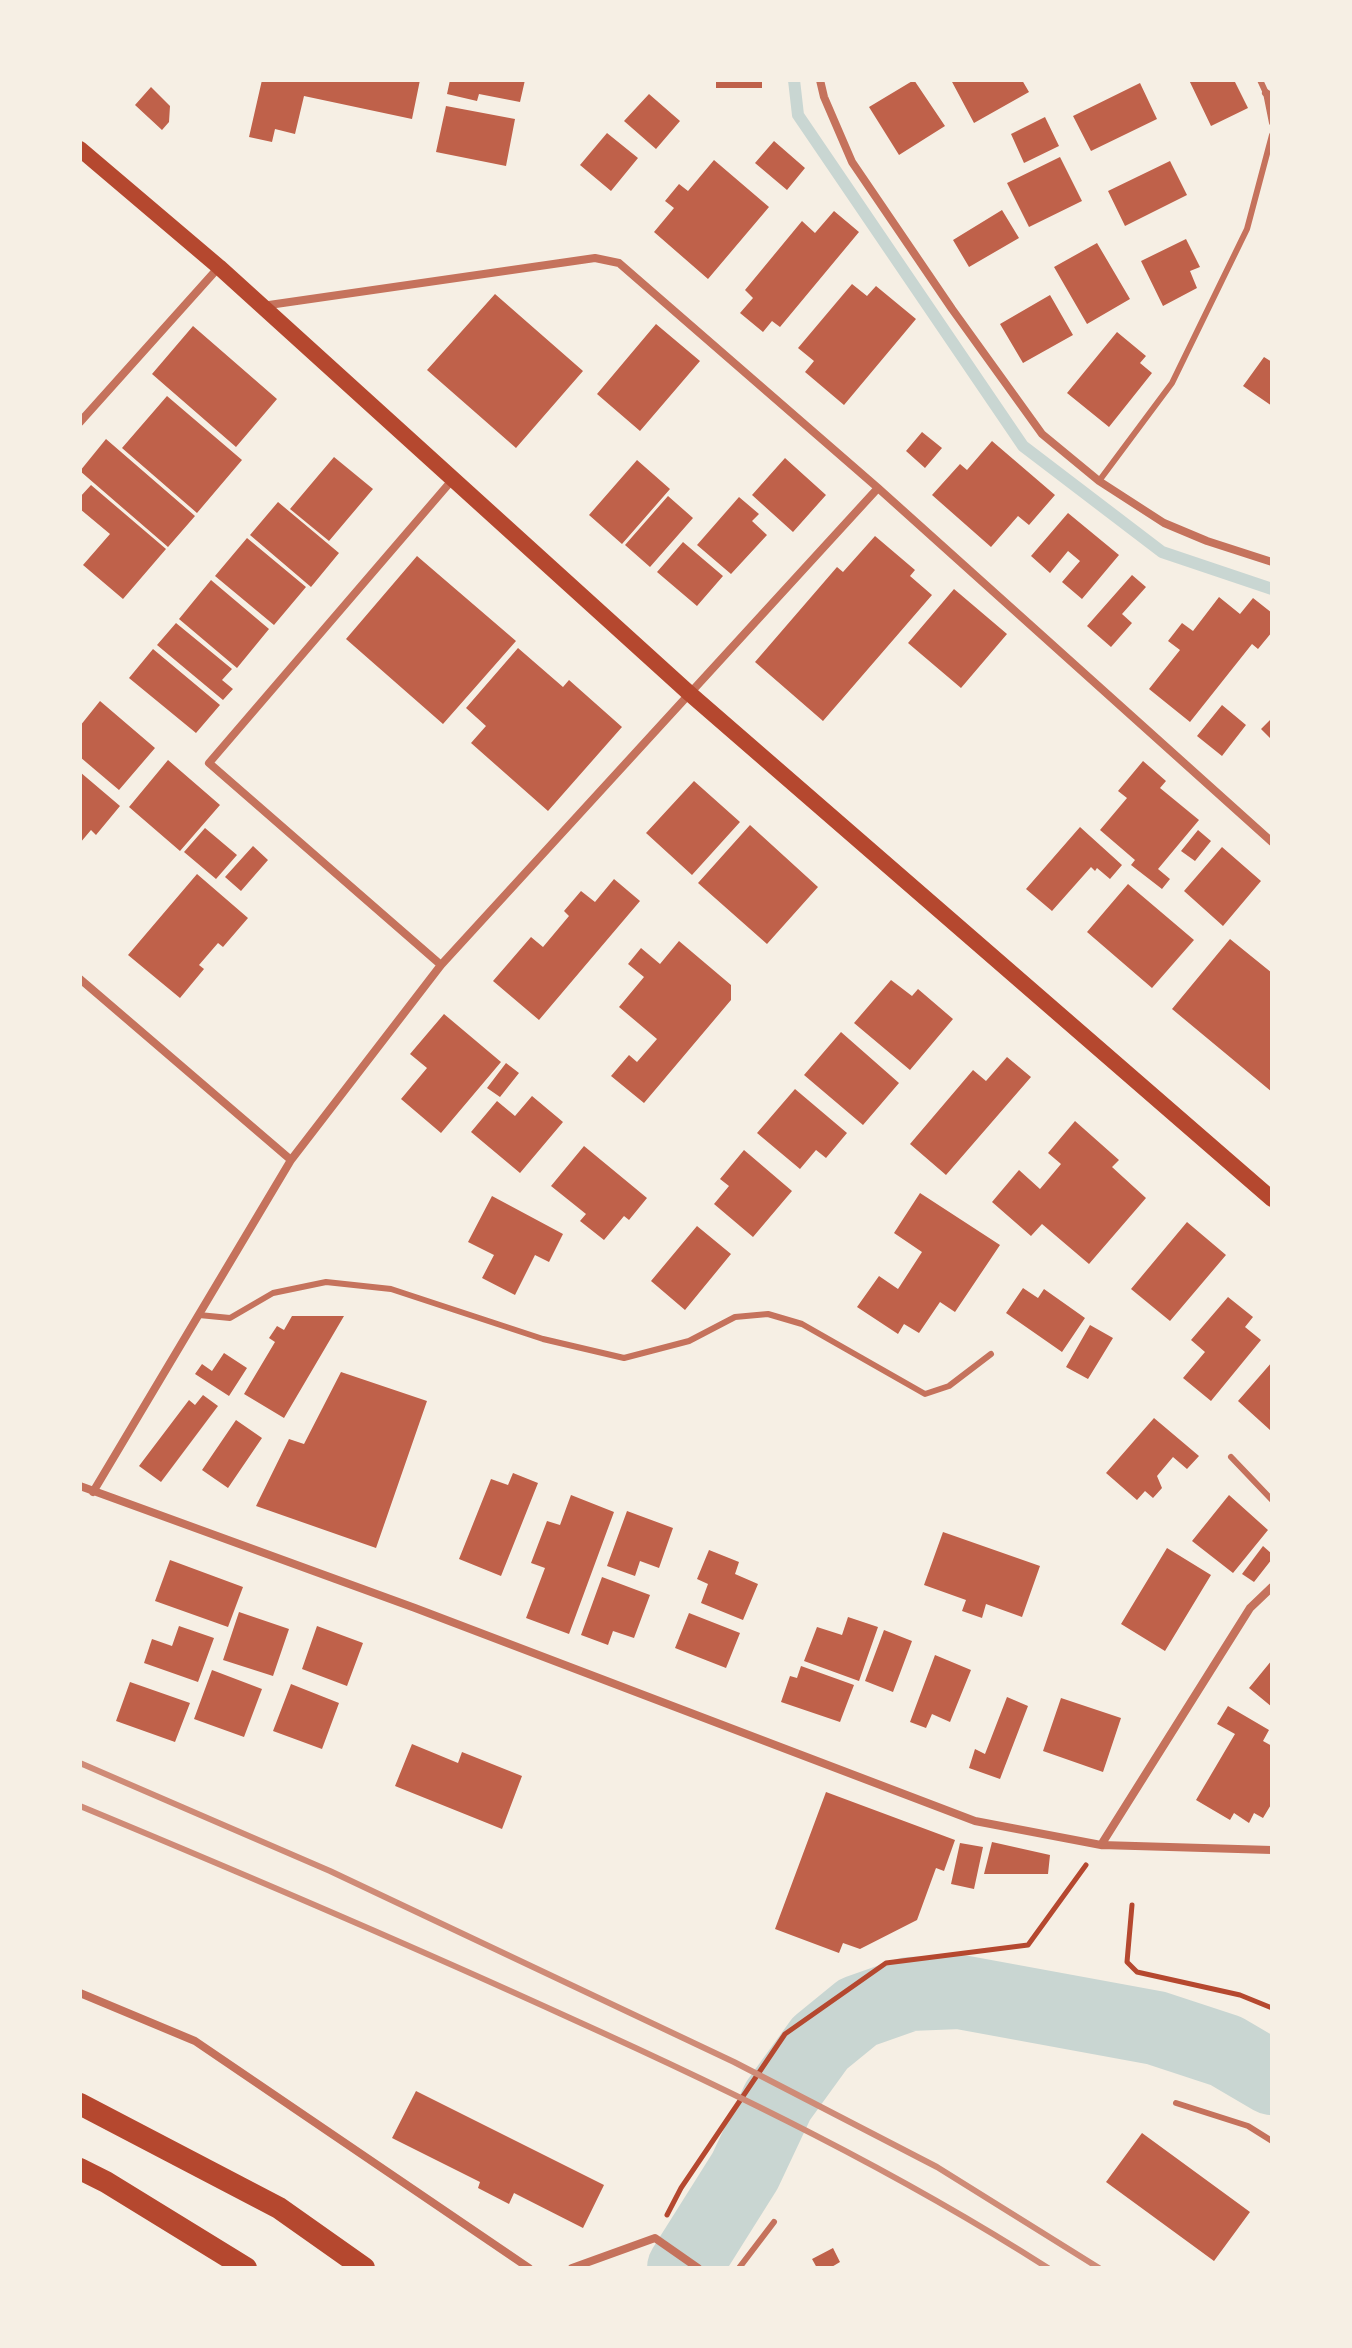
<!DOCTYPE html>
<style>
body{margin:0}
#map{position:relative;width:1352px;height:2348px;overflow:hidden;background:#f6efe4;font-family:"Noto Sans",sans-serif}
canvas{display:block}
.frame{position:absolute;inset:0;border:82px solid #f6efe4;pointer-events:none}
</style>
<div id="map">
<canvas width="1352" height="2348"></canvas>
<div class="frame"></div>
</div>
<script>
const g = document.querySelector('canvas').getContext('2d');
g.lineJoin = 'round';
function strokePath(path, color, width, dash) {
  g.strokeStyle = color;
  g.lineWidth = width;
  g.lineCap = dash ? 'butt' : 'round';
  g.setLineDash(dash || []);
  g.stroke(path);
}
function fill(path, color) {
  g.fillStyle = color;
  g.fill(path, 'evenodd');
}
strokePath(new Path2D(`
 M 794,80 L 798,115 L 1023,446 L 1162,552 L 1272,589`), '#c9d6d2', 12);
strokePath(new Path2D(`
 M 684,2268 L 745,2171 L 778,2101 L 820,2043 L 858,2012 L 909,1994 L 960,1992 L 1156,2028 L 1226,2051 L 1272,2078`), '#c9d6d2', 74);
fill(new Path2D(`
 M 262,80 L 420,80 L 412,119 L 304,96 L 295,134 L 275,129 L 272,142 L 249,137 Z
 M 450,80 L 525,80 L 520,102 L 479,94 L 477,101 L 447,94 Z
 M 716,80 L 762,80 L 762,88 L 716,88 Z
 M 914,80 L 945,126 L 899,155 L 869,107 Z
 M 951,80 L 1022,80 L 1029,92 L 974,123 Z
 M 1189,80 L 1234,80 L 1248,108 L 1211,126 Z
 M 1140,83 L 1157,119 L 1091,151 L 1073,116 Z
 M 151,87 L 170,106 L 169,122 L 162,130 L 135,105 Z
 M 649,94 L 680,121 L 656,149 L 624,121 Z
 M 446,106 L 515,119 L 506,166 L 436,152 Z
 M 1045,117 L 1059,146 L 1024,163 L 1011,134 Z
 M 607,133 L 638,158 L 611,191 L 580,165 Z
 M 774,141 L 805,168 L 787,190 L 755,163 Z
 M 1060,157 L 1082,201 L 1029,227 L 1007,183 Z
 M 714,160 L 769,207 L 708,279 L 654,232 L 674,208 L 665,201 L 679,184 L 688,191 Z
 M 1170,161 L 1187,195 L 1125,226 L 1108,191 Z
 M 1002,210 L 1019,238 L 969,267 L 953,240 Z
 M 834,211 L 859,232 L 780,327 L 772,321 L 763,332 L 740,313 L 753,298 L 745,290 L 802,221 L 815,233 Z
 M 1186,239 L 1200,267 L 1190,271 L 1197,288 L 1163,306 L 1141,261 Z
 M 1097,243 L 1130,299 L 1087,324 L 1054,267 Z
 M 852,284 L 867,296 L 876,286 L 916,319 L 844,405 L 805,372 L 814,361 L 798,348 Z
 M 495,294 L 583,371 L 516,448 L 427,370 Z
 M 1050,295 L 1073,335 L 1023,363 L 1000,324 Z
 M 656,324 L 700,361 L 640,431 L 597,394 Z
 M 193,326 L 277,399 L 236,447 L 152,374 Z
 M 1117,332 L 1146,356 L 1140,363 L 1152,373 L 1109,427 L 1067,393 Z
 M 1264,357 L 1272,362 L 1272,406 L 1243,386 Z
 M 167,396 L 242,460 L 197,513 L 122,448 Z
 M 922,432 L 942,448 L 925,468 L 906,451 Z
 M 106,439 L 195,516 L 168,547 L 80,471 Z
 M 992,441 L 1055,495 L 1029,525 L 1018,516 L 991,547 L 932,495 L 960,464 L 967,470 Z
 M 334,457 L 373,489 L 329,541 L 290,509 Z
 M 785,458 L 826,495 L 793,532 L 752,495 Z
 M 637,460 L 670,489 L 622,544 L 589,515 Z
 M 91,485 L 166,549 L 123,599 L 83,565 L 110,534 L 80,509 L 80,497 Z
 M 668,496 L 693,518 L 650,567 L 625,545 Z
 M 739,497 L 759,514 L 752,521 L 767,535 L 731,574 L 697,545 Z
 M 278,502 L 339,553 L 311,587 L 250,535 Z
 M 1068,513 L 1119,555 L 1082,599 L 1062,582 L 1080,561 L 1068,551 L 1050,573 L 1031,556 Z
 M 875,536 L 915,570 L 910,576 L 932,595 L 823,721 L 755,662 L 837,567 L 843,572 Z
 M 247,538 L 306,587 L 274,625 L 215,576 Z
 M 683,542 L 723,576 L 697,606 L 657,572 Z
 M 417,556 L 516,641 L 443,724 L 346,639 Z
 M 1132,575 L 1146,587 L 1122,614 L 1132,623 L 1111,647 L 1087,626 Z
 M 211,580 L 269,629 L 237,668 L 179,619 Z
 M 954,589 L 1007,634 L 961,688 L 908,643 Z
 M 1219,597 L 1240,614 L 1253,598 L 1272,613 L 1272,632 L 1258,649 L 1252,644 L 1190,722 L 1149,689 L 1180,650 L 1168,641 L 1182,623 L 1193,631 Z
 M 176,623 L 232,669 L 222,680 L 233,689 L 223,700 L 157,645 Z
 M 518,648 L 563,687 L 569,680 L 622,727 L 548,811 L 471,743 L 486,726 L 466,708 Z
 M 153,649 L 220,705 L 196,733 L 129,678 Z
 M 100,701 L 155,748 L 119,790 L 80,757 L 80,726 Z
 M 1222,705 L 1246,725 L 1222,756 L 1197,736 Z
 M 1272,718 L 1272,740 L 1261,729 Z
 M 168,760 L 220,805 L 180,851 L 129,807 Z
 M 1143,761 L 1166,781 L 1160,788 L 1199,820 L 1158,869 L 1170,879 L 1162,889 L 1131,865 L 1135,860 L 1100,830 L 1127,798 L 1118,791 Z
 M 80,772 L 120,806 L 96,835 L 91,830 L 80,843 Z
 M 694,781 L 740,822 L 692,875 L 646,833 Z
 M 750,825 L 818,887 L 767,944 L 698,883 Z
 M 1080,827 L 1122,865 L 1110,879 L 1097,868 L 1095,871 L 1091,867 L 1052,911 L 1026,889 Z
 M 205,828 L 237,855 L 216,879 L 184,852 Z
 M 1198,830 L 1211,841 L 1195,861 L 1181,851 Z
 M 253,846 L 268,860 L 241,891 L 225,877 Z
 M 1222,847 L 1261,881 L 1223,926 L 1184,891 Z
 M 197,874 L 248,918 L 223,947 L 218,943 L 199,965 L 204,969 L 180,998 L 128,955 Z
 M 614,879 L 640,901 L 539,1020 L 493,981 L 531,937 L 543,947 L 569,916 L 564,911 L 581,891 L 595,902 Z
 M 1128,884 L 1194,940 L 1152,988 L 1087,932 Z
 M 1230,939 L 1272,973 L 1272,1092 L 1172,1009 Z
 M 679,941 L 731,985 L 731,1000 L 644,1103 L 611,1076 L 629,1055 L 637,1062 L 657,1039 L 619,1007 L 644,977 L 628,964 L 641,948 L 660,964 Z
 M 891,980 L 912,996 L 918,989 L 953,1019 L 910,1070 L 854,1023 Z
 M 444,1014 L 501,1062 L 441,1133 L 401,1099 L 427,1068 L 410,1054 Z
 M 841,1032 L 899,1083 L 863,1125 L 804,1075 Z
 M 1007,1057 L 1031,1077 L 946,1175 L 910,1144 L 973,1070 L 986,1081 Z
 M 506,1063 L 519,1073 L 500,1097 L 487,1088 Z
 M 795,1089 L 847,1133 L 826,1158 L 816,1150 L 800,1169 L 757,1133 Z
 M 532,1096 L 563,1122 L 520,1173 L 471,1132 L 497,1101 L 515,1116 Z
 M 1075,1121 L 1119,1160 L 1112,1167 L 1146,1198 L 1089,1264 L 1042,1224 L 1031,1236 L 992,1202 L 1019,1170 L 1040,1189 L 1061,1164 L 1048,1153 Z
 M 584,1146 L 647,1198 L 629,1220 L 624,1216 L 604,1240 L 580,1221 L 586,1214 L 551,1186 Z
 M 744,1150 L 792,1191 L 753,1237 L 714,1204 L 729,1186 L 720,1179 Z
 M 920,1193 L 1000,1245 L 955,1312 L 940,1302 L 919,1333 L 904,1324 L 898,1334 L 857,1307 L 879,1276 L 898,1289 L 922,1252 L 894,1233 Z
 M 492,1196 L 563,1234 L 549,1262 L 535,1255 L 515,1295 L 482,1278 L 494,1255 L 468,1242 Z
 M 1187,1222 L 1226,1255 L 1170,1321 L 1131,1289 Z
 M 697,1226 L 731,1254 L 685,1310 L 651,1281 Z
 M 1023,1288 L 1038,1298 L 1044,1289 L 1085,1318 L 1062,1352 L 1006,1313 Z
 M 1228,1297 L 1253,1317 L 1245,1327 L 1261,1340 L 1211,1401 L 1183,1378 L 1205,1352 L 1191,1340 Z
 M 292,1316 L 344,1316 L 284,1418 L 244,1394 L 275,1342 L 269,1338 L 277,1326 L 284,1330 Z
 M 1090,1325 L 1113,1338 L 1088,1379 L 1066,1367 Z
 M 224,1353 L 247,1368 L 229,1396 L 195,1374 L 202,1364 L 212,1371 Z
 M 1272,1362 L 1272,1428 L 1270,1430 L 1238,1401 Z
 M 341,1372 L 427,1401 L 376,1548 L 256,1506 L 289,1439 L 304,1444 Z
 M 203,1395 L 218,1406 L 161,1482 L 139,1466 L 189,1400 L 195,1405 Z
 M 1154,1418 L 1199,1456 L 1187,1469 L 1173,1457 L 1157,1476 L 1162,1488 L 1153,1498 L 1145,1491 L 1137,1500 L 1106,1473 Z
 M 236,1420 L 262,1438 L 228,1488 L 202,1470 Z
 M 513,1473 L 538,1483 L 501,1576 L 459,1559 L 491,1479 L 508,1485 Z
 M 571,1495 L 614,1512 L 569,1634 L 526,1618 L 545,1568 L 531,1563 L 547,1521 L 560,1525 Z
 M 1229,1495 L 1268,1530 L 1233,1573 L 1192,1541 Z
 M 627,1511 L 673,1528 L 659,1568 L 640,1561 L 635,1576 L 607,1566 Z
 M 943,1532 L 1040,1566 L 1022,1617 L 986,1604 L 982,1618 L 962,1611 L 966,1600 L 924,1585 Z
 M 1263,1546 L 1272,1554 L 1272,1559 L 1254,1582 L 1242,1574 Z
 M 1167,1548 L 1211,1575 L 1165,1651 L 1121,1624 Z
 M 709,1550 L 739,1562 L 735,1574 L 758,1584 L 743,1620 L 701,1603 L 708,1584 L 697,1579 Z
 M 170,1560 L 243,1587 L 228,1627 L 155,1601 Z
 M 602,1577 L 650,1595 L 634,1638 L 613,1631 L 608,1645 L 581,1635 Z
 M 239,1612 L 289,1629 L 273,1676 L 223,1660 Z
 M 689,1613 L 740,1633 L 726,1668 L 675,1648 Z
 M 848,1617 L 878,1627 L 859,1681 L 804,1661 L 817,1627 L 842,1635 Z
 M 179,1626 L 214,1638 L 198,1682 L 144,1663 L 152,1639 L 172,1646 Z
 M 317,1626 L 363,1643 L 347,1686 L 302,1669 Z
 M 884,1630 L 912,1641 L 893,1692 L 865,1681 Z
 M 935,1655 L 971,1670 L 950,1722 L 932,1714 L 926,1728 L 910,1722 Z
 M 1272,1660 L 1272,1707 L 1249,1688 Z
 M 801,1666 L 854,1685 L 840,1722 L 781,1702 L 790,1676 L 797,1678 Z
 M 212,1670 L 262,1689 L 244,1737 L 194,1719 Z
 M 130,1682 L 190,1703 L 175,1742 L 116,1721 Z
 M 291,1684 L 339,1703 L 322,1749 L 273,1731 Z
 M 1007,1697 L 1028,1706 L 1000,1779 L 969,1768 L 975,1749 L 985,1754 Z
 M 1061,1698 L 1121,1718 L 1103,1772 L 1043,1751 Z
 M 1228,1706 L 1269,1730 L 1263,1741 L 1272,1746 L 1272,1776 L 1270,1780 L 1272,1781 L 1272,1803 L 1263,1818 L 1254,1813 L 1249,1823 L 1234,1813 L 1230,1820 L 1196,1800 L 1235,1734 L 1217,1724 Z
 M 412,1744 L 458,1763 L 462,1752 L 522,1776 L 502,1829 L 395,1786 Z
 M 826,1792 L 955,1840 L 944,1871 L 936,1868 L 917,1920 L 860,1949 L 843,1943 L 839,1953 L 775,1929 Z
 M 992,1842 L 1050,1855 L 1048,1874 L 984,1874 Z
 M 960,1843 L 983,1847 L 974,1889 L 951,1884 Z
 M 416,2091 L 604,2185 L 583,2228 L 514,2193 L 509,2204 L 478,2188 L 480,2182 L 392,2138 Z
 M 1142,2133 L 1250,2212 L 1214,2261 L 1106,2182 Z
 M 833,2248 L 840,2262 L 830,2268 L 817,2268 L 812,2259 Z`), '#bf614a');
strokePath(new Path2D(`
 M 1132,1905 L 1127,1962 L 1137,1972 L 1240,1995 L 1272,2008
 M 667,2215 L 681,2188 L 785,2034 L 886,1963 L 1028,1945 L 1086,1865`), '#b5482f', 5);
strokePath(new Path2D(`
 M 1260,80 L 1266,93 L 1272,123
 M 1099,481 L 1172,383 L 1247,229 L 1272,135
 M 199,1315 L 230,1318 L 273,1293 L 326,1282 L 391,1289 L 543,1339 L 624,1358 L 689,1341 L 735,1317 L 768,1314 L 802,1324 L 925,1394 L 949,1386 L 991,1354
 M 1231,1457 L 1272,1500
 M 1176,2103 L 1248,2126 L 1272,2141
 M 739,2268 L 774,2222`), '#c5725c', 6);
strokePath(new Path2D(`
 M 820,80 L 824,97 L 852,162 L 952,309 L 1042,434 L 1099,481 L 1164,523 L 1207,541 L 1272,562
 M 1266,93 L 1272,97
 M 262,306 L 595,258 L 619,263 L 878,488 L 1272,842
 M 80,422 L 219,267
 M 441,965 L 209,763 L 453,479
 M 80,979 L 291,1160
 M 80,1486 L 415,1608 L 975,1821 L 1101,1845 L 1272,1850
 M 93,1492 L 291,1160 L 441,965 L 878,488
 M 1101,1845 L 1250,1608 L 1272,1587
 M 80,1993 L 195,2041 L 529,2268
 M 572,2268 L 655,2238 L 698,2268`), '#c5725c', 8);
strokePath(new Path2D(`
 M 80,149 L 219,267 L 689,693 L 1272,1199`), '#b5482f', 16);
strokePath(new Path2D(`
 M 80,2104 L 279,2208 L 364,2268
 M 80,2169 L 106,2182 L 246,2268`), '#b5482f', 22);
strokePath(new Path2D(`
 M 80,1763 L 330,1871 L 734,2062 L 937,2167 L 1099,2268
 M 80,1806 C 244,1874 408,1944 570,2018 C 734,2092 896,2171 1048,2268`), '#cf8b77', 6);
</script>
